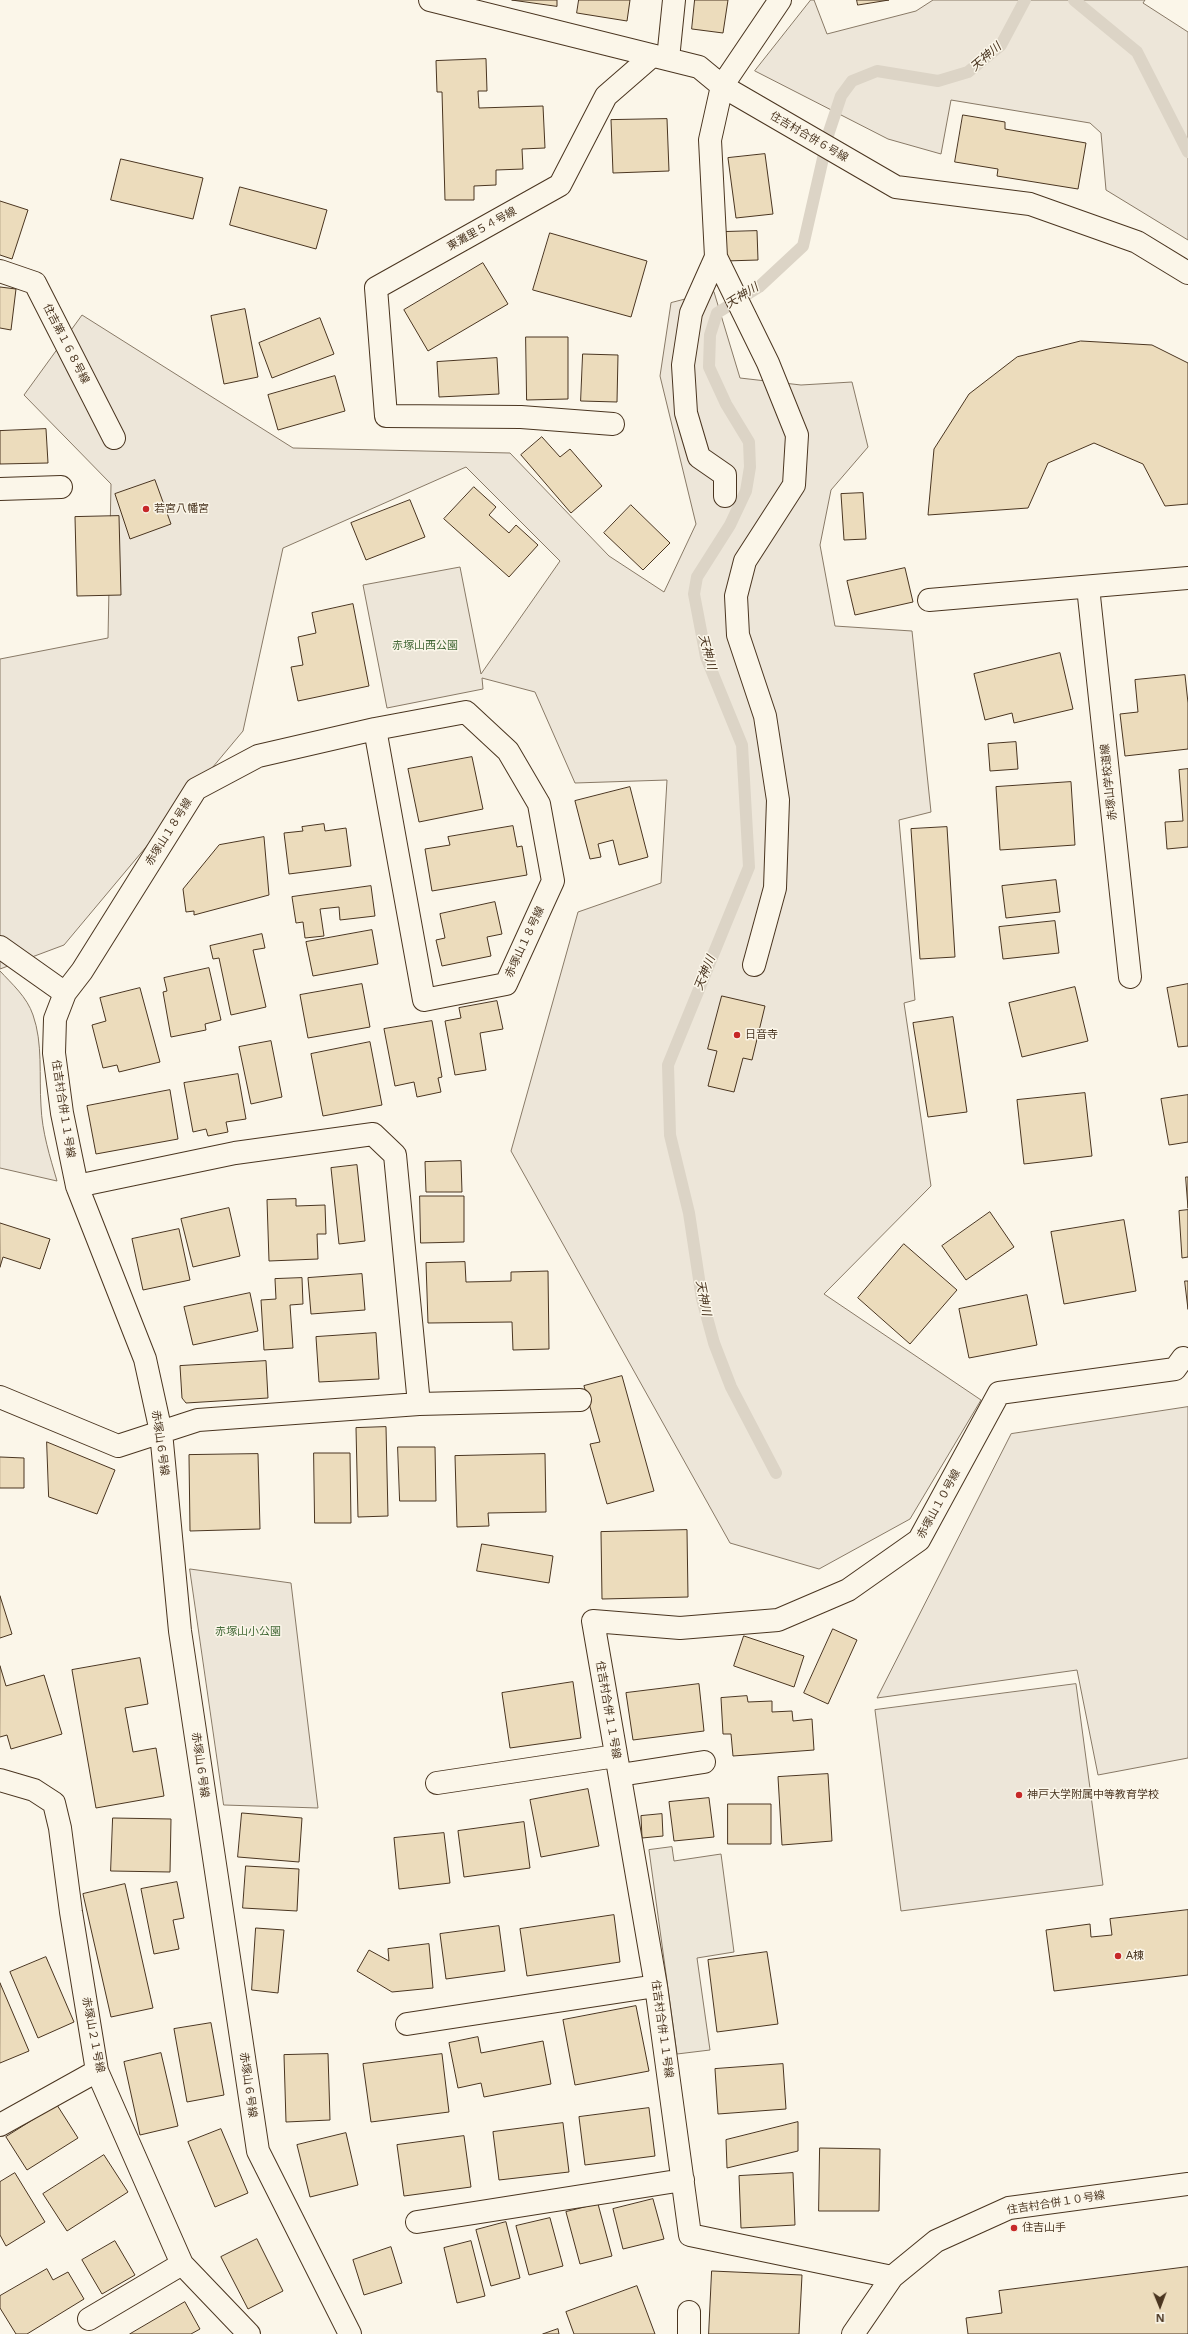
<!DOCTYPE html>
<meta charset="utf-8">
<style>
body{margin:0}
#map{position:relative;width:1188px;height:2334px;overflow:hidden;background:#fbf6e9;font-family:"Noto Sans",sans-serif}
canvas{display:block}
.north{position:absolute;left:1140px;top:2286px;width:40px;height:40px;-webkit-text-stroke:3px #fbf6e9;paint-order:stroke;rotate:179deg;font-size:11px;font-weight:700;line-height:16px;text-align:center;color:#4a3520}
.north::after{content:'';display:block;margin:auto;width:14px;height:18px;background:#4a3520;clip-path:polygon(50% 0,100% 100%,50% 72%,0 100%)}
</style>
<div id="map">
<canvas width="1188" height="2334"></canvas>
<div class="north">N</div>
</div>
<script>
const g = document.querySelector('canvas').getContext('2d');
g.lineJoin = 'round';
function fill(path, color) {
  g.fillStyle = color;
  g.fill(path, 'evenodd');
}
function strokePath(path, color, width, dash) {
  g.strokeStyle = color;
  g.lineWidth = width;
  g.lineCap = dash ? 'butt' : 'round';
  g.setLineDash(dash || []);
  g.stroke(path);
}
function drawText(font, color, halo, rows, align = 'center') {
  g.font = font + ' "Noto Sans","Noto Sans JP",sans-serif';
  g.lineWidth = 3;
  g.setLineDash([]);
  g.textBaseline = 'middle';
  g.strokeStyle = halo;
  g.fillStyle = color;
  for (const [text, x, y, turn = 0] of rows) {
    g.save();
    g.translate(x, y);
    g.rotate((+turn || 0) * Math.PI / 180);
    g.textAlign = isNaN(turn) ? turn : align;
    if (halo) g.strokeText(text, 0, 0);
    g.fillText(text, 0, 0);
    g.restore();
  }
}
const green = new Path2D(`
 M 811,0 L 814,0 L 827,34 L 916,11 L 933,0 L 1145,0 L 1143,3 L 1188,32 L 1188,240 L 1106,190 L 1101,133 L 1090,123 L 951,100 L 941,154 L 888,139 L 755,71 Z
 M 714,292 L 740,378 L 801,385 L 852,382 L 868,447 L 831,490 L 820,545 L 835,626 L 912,631 L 931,812 L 899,820 L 915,1000 L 904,1003 L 931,1186 L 824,1294 L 981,1400 L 910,1519 L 819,1569 L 730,1543 L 511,1151 L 578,912 L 661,883 L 667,780 L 575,783 L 535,692 L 482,678 L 483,689 L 387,708 L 363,585 L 460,567 L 481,674 L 560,561 L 466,467 L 283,548 L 243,731 L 64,945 L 0,969 L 0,659 L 108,638 L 111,484 L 24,395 L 82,315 L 293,448 L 510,453 L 609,556 L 664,592 L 696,524 L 660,376 L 671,303 Z
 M 0,971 C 12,984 27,997 33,1015 C 43,1043 39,1076 41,1106 C 42,1132 50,1157 57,1181 L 0,1168 Z
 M 1188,1407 L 1188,1758 L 1098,1775 L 1077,1670 L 877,1698 L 1011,1434 Z
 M 190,1569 L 291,1583 L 318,1808 L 224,1805 Z
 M 1076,1684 L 1103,1885 L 901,1911 L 875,1710 Z`);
fill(green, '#ede6d9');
strokePath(green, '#887966', 1);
const parking = new Path2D(`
 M 672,1847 L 674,1861 L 721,1854 L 734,1952 L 697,1958 L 710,2050 L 677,2054 L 649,1850 Z`);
fill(parking, '#ede7d9');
strokePath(parking, '#887966', 1);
strokePath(new Path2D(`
 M 1074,0 L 1137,52 L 1188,152
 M 776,1473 L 731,1387 L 714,1343 L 702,1299 L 689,1213 L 670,1135 L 668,1065 L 749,867 L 742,745 L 706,657 L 694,594 L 697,577 L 730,525 L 746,491 L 750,467 L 749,442 L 726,404 L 709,367 L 710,335 L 717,313 L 759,287 L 803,246 L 829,132 L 841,96 L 852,81 L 877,71 L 938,81 L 968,72 L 1001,45 L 1025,0`), '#dcd4c6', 12);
const building = new Path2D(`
 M 512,0 L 557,0 L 557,6 Z
 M 579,0 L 630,0 L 627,21 L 577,13 Z
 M 695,0 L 728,0 L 723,33 L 692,29 Z
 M 857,0 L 889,0 L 858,5 Z
 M 486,59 L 487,91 L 478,91 L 479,108 L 543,106 L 545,148 L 522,149 L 523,169 L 496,170 L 496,185 L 474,186 L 474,200 L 445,200 L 442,92 L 437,92 L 436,61 Z
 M 963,115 L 1005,122 L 1005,129 L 1086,143 L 1078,189 L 997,176 L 998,169 L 955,162 Z
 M 667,119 L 669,171 L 613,173 L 611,120 Z
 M 765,154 L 773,214 L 736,218 L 728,158 Z
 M 121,159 L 203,178 L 193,219 L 111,200 Z
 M 240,187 L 327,210 L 316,249 L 230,225 Z
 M 0,201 L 28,210 L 12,259 L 0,255 Z
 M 757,231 L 758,260 L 725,261 L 723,232 Z
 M 550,233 L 647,261 L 631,317 L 533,290 Z
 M 483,263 L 508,304 L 428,351 L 404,310 Z
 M 0,287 L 16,289 L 11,330 L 0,328 Z
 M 245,309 L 258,377 L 224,384 L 211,316 Z
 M 320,318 L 334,354 L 272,378 L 259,343 Z
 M 526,337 L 568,337 L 568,399 L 527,400 Z
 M 1081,341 L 1152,345 L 1188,363 L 1188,504 L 1165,506 L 1143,464 L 1094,443 L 1048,463 L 1028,508 L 928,515 L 934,449 L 969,394 L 1017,357 Z
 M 583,354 L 618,355 L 617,402 L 581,401 Z
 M 497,358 L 499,394 L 439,397 L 437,362 Z
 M 335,376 L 345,411 L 278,430 L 268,395 Z
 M 46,429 L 48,463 L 0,464 L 0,431 Z
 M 542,437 L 560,457 L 570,449 L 602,486 L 571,513 L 521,455 Z
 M 155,480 L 171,524 L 130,539 L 115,494 Z
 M 474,487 L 496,507 L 489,515 L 509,533 L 516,525 L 538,545 L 509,577 L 444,519 Z
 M 863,493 L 866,539 L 844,540 L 841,494 Z
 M 410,500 L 425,537 L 366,560 L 351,523 Z
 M 631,505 L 670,543 L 643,570 L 604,533 Z
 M 119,516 L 121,595 L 77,596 L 75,517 Z
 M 905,568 L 913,602 L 855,615 L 847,581 Z
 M 353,604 L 369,686 L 298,701 L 291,667 L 303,665 L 298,637 L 316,633 L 312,613 Z
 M 1060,653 L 1073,709 L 1014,723 L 1012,713 L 985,720 L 974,674 Z
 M 1185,675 L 1188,703 L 1188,749 L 1125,756 L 1120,714 L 1138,712 L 1135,680 Z
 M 1016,742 L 1018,769 L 990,771 L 988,744 Z
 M 472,757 L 483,809 L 419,822 L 408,769 Z
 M 1188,769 L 1188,847 L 1167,849 L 1165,822 L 1183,821 L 1179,770 Z
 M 1071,782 L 1075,845 L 1000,850 L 996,787 Z
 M 630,787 L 648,857 L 619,865 L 613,840 L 598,844 L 601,857 L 590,859 L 575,801 Z
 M 324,824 L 325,831 L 346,828 L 351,866 L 289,874 L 284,833 L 303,831 L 302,827 Z
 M 513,826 L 517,847 L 522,846 L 527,875 L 432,891 L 425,849 L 450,845 L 448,837 Z
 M 947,827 L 955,957 L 920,959 L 911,829 Z
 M 264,837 L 269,895 L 194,915 L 194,911 L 186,912 L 183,889 L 219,845 Z
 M 1056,880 L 1060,912 L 1006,918 L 1002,886 Z
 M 371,886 L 375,916 L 340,920 L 339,907 L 320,909 L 324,936 L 305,938 L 303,922 L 296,923 L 292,897 Z
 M 495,902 L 502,934 L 487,937 L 491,956 L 442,966 L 436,940 L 445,938 L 440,914 Z
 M 1055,921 L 1059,953 L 1003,959 L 999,927 Z
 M 372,930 L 378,964 L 313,976 L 306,942 Z
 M 262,934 L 265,948 L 253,950 L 266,1007 L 231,1015 L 219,958 L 213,959 L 210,946 Z
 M 209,968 L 221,1020 L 205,1024 L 206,1030 L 171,1037 L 163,992 L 167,991 L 164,978 Z
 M 362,984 L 370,1027 L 308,1038 L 300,995 Z
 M 1188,984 L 1188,1046 L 1178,1047 L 1167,988 Z
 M 1075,987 L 1088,1041 L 1022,1057 L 1009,1003 Z
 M 140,988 L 160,1062 L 119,1072 L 117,1065 L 103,1068 L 92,1025 L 106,1021 L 100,998 Z
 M 722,996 L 765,1006 L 752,1060 L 743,1058 L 734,1092 L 708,1086 L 717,1051 L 708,1049 Z
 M 497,1001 L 503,1029 L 480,1033 L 486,1070 L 455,1075 L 445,1021 L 461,1018 L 459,1008 Z
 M 953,1017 L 967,1112 L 928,1117 L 913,1023 Z
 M 432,1021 L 442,1077 L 438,1078 L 441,1092 L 417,1097 L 414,1082 L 395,1086 L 384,1029 Z
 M 271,1041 L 282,1097 L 251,1104 L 239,1047 Z
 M 370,1042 L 382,1105 L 323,1116 L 311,1054 Z
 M 238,1074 L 246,1119 L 226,1122 L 228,1132 L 208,1136 L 206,1129 L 193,1132 L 184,1083 Z
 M 170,1090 L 178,1139 L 96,1154 L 87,1106 Z
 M 1085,1093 L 1092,1156 L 1024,1164 L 1017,1100 Z
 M 1188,1095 L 1188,1142 L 1169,1145 L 1161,1099 Z
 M 461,1161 L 462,1192 L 426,1192 L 425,1162 Z
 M 357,1165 L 365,1241 L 339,1244 L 331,1168 Z
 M 1186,1177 L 1188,1177 L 1188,1208 Z
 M 420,1196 L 464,1196 L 464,1242 L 421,1243 Z
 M 296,1199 L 296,1206 L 325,1205 L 326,1234 L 317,1234 L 318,1259 L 269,1261 L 267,1200 Z
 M 229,1208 L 240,1256 L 193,1267 L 181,1219 Z
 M 1188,1210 L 1188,1257 L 1182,1258 L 1179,1211 Z
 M 990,1212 L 1014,1247 L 966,1280 L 942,1246 Z
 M 1124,1220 L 1136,1291 L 1064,1304 L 1051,1232 Z
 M 0,1223 L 50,1239 L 40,1269 L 3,1257 L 0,1267 Z
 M 179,1229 L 190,1280 L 143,1290 L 132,1239 Z
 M 904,1244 L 957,1290 L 910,1344 L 858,1298 Z
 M 465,1262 L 466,1282 L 511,1281 L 511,1272 L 548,1271 L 549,1349 L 513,1350 L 512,1322 L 428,1323 L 426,1263 Z
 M 362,1274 L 365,1310 L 311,1314 L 308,1278 Z
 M 302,1278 L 303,1304 L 290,1305 L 293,1348 L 264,1350 L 261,1300 L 276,1299 L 275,1279 Z
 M 1185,1281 L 1188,1281 L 1188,1309 Z
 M 250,1293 L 258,1331 L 193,1345 L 184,1307 Z
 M 1027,1295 L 1037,1345 L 969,1358 L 959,1309 Z
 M 376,1333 L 379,1379 L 319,1382 L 316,1337 Z
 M 266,1361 L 268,1398 L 186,1403 L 182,1398 L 180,1366 Z
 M 622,1376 L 654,1491 L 607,1504 L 590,1444 L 600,1442 L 584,1386 Z
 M 386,1427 L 388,1516 L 358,1517 L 356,1428 Z
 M 47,1442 L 115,1470 L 97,1514 L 49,1497 Z
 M 398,1447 L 435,1447 L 436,1501 L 400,1501 Z
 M 314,1453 L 350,1453 L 351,1523 L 315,1523 Z
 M 258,1454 L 260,1529 L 190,1531 L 189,1455 Z
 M 545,1454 L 546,1512 L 488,1513 L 489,1526 L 457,1527 L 455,1456 Z
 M 0,1457 L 24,1458 L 24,1488 L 0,1488 Z
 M 687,1530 L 688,1597 L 602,1599 L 601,1532 Z
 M 482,1544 L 553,1556 L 549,1583 L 477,1571 Z
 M 0,1596 L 12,1634 L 0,1638 Z
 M 833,1629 L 857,1640 L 828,1704 L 804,1693 Z
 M 744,1636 L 804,1656 L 794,1687 L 734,1666 Z
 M 140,1658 L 148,1704 L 125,1708 L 133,1752 L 156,1748 L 164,1796 L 96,1808 L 72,1670 Z
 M 0,1666 L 6,1686 L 44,1675 L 62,1734 L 11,1749 L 7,1735 L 0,1737 Z
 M 573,1682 L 581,1738 L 510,1748 L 502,1693 Z
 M 699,1684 L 704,1731 L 633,1740 L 626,1693 Z
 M 747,1696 L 748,1702 L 772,1701 L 772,1712 L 792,1711 L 793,1721 L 812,1719 L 814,1750 L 733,1756 L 731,1734 L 723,1734 L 721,1698 Z
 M 828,1774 L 832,1841 L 782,1845 L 778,1777 Z
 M 588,1789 L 599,1846 L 541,1857 L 530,1800 Z
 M 709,1798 L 714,1837 L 674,1841 L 669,1802 Z
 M 728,1804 L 771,1804 L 771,1844 L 728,1844 Z
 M 242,1813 L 302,1818 L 299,1862 L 238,1857 Z
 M 662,1814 L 663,1836 L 642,1838 L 641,1816 Z
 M 113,1818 L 171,1819 L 170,1872 L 111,1871 Z
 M 524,1822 L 530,1868 L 464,1877 L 458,1831 Z
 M 444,1833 L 450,1883 L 399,1889 L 394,1838 Z
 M 246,1866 L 299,1869 L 297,1911 L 243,1908 Z
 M 177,1882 L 184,1918 L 173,1920 L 179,1949 L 154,1954 L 141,1889 Z
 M 125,1884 L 153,2008 L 111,2017 L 83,1894 Z
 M 1188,1910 L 1188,1975 L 1054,1991 L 1046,1930 L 1090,1924 L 1091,1937 L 1112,1935 L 1110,1919 Z
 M 614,1915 L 620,1962 L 527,1976 L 520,1929 Z
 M 499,1926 L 505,1971 L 446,1979 L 440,1934 Z
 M 256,1928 L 284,1930 L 278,1993 L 252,1990 Z
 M 429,1944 L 433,1988 L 392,1992 L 357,1971 L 369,1950 L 389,1961 L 388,1949 Z
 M 767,1952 L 778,2024 L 717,2032 L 708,1960 Z
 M 46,1957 L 74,2022 L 38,2038 L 10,1972 Z
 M 0,1983 L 29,2051 L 0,2063 Z
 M 636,2006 L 649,2071 L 575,2085 L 563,2020 Z
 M 211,2023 L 224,2095 L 187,2102 L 174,2029 Z
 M 478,2037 L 481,2053 L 543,2041 L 551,2084 L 484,2097 L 481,2083 L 458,2088 L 449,2043 Z
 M 161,2053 L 178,2126 L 140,2135 L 124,2062 Z
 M 328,2054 L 330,2120 L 286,2122 L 284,2055 Z
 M 442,2054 L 449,2112 L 371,2122 L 363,2064 Z
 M 783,2064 L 786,2109 L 718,2114 L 715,2069 Z
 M 57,2105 L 78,2138 L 27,2170 L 6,2137 Z
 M 649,2108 L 655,2156 L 585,2165 L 579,2117 Z
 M 798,2122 L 798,2151 L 727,2168 L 726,2140 Z
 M 563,2123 L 569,2172 L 499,2180 L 493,2132 Z
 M 221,2129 L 248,2193 L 215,2207 L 188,2142 Z
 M 346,2133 L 358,2185 L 310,2197 L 297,2145 Z
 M 464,2136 L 471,2187 L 404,2196 L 397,2145 Z
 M 820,2148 L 880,2149 L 879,2211 L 819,2211 Z
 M 104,2155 L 128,2192 L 67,2231 L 43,2194 Z
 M 15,2173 L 45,2222 L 6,2246 L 0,2235 L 0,2182 Z
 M 793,2173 L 795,2225 L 741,2228 L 739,2176 Z
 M 653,2199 L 664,2239 L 623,2249 L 613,2209 Z
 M 598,2204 L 612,2256 L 580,2264 L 566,2212 Z
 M 550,2218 L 563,2266 L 529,2275 L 516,2226 Z
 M 506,2222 L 520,2278 L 491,2286 L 476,2230 Z
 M 257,2239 L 283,2291 L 248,2309 L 221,2257 Z
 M 115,2241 L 135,2275 L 102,2294 L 82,2260 Z
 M 471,2241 L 485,2296 L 457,2303 L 444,2248 Z
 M 391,2247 L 402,2283 L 364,2295 L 353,2260 Z
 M 1188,2267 L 1188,2334 L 968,2334 L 966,2318 L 1002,2313 L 999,2291 Z
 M 47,2269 L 53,2280 L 68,2272 L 84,2299 L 27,2334 L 16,2334 L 0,2308 L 0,2296 Z
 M 712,2271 L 802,2275 L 799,2334 L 709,2334 Z
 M 637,2286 L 655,2334 L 574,2334 L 566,2312 Z
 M 185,2302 L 200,2329 L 191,2334 L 130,2334 Z
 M 558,2329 L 559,2334 L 543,2334 Z`);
fill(building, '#ecdcbc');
strokePath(building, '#4a3520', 1);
const minor = new Path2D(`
 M 430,0 L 699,67 L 722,86 L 896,187 L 1030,204 L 1137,242 L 1188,273
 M 668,59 L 674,0
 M 716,257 L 691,313 L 683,365 L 686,413 L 699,457 L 725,475 L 725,496
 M 0,271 L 35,283 L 114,438
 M 613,424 L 521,417 L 386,416 L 376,288 L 560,185 L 606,96 L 652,56
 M 0,489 L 61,487
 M 1088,587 L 1130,977
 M 929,600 L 1188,578
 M 0,947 L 65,993 L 55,1019 L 54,1053 L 62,1113 L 77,1186 L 145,1359 L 161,1432 L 180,1631 L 258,2151 L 350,2334
 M 754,965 L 775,888 L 778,800 L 765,716 L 738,635 L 736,596 L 745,561 L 794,485 L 797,435 L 768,363 L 716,257 L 710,140 L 722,86 L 780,0
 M 65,993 L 82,971 L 196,789 L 258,756 L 375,729 L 466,712 L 508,751 L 539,804 L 553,881 L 506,984 L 424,1000 L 375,729
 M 77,1186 L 235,1153 L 373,1134 L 395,1155 L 419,1404
 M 0,1397 L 118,1446 L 198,1420 L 419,1404 L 580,1400
 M 620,1775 L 704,1762
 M 0,1780 L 34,1790 L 54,1803 L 60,1828 L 71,1912 L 97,2071 L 182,2264 L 249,2334
 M 437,1783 L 616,1756
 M 407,2024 L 656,1986
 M 0,2125 L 97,2071
 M 417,2222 L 683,2180
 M 892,2277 L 690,2235 L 656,1986 L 593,1621 L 680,1628 L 778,1620 L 848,1590 L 919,1540 L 999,1393 L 1175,1369 L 1183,1358
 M 689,2312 L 689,2334
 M 89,2319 L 182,2264
 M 853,2334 L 892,2277 L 936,2241 L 1009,2208 L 1188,2184`);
strokePath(minor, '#4a3520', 24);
strokePath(minor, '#fbf6e9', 22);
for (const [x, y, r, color] of [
 [146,509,4,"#c62828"],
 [737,1035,4,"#c62828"],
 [1019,1795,4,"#c62828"],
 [1118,1956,4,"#c62828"],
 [1014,2228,4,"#c62828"]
]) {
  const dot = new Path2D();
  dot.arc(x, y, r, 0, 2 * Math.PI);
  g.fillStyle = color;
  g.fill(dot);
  strokePath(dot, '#fbf6e9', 1.5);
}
drawText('11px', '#4a3520', '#fbf6e9', [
 ["住吉村合併６号線",809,137,30],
 ["東灘里５４号線",482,229,-29],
 ["住吉第１６８号線",66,344,63],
 ["赤塚山学校道線",1109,782,-96],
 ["赤塚山１８号線",169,832,-58],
 ["赤塚山１８号線",525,942,-65],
 ["住吉村合併１１号線",63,1109,81],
 ["赤塚山６号線",160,1443,82],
 ["赤塚山１０号線",939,1504,-61],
 ["住吉村合併１１号線",608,1710,80],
 ["赤塚山６号線",200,1765,82],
 ["住吉村合併１１号線",662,2029,82],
 ["赤塚山２１号線",93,2035,79],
 ["赤塚山６号線",248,2085,82],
 ["住吉村合併１０号線",1056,2203,-9]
]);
drawText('11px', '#4a3520', '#fbf6e9', [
 ["若宮八幡宮",154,509],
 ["日音寺",745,1035],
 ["神戸大学附属中等教育学校",1027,1795],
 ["A棟",1126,1956],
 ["住吉山手",1022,2228]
], 'left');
drawText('11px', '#436837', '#fbf6e9', [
 ["赤塚山西公園",425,646],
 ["赤塚山小公園",248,1632]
]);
drawText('italic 12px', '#4a3520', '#fbf6e9', [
 ["天神川",986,57,-41],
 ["天神川",742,296,-32],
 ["天神川",707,652,75],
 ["天神川",705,973,-68],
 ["天神川",703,1298,79]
]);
</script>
